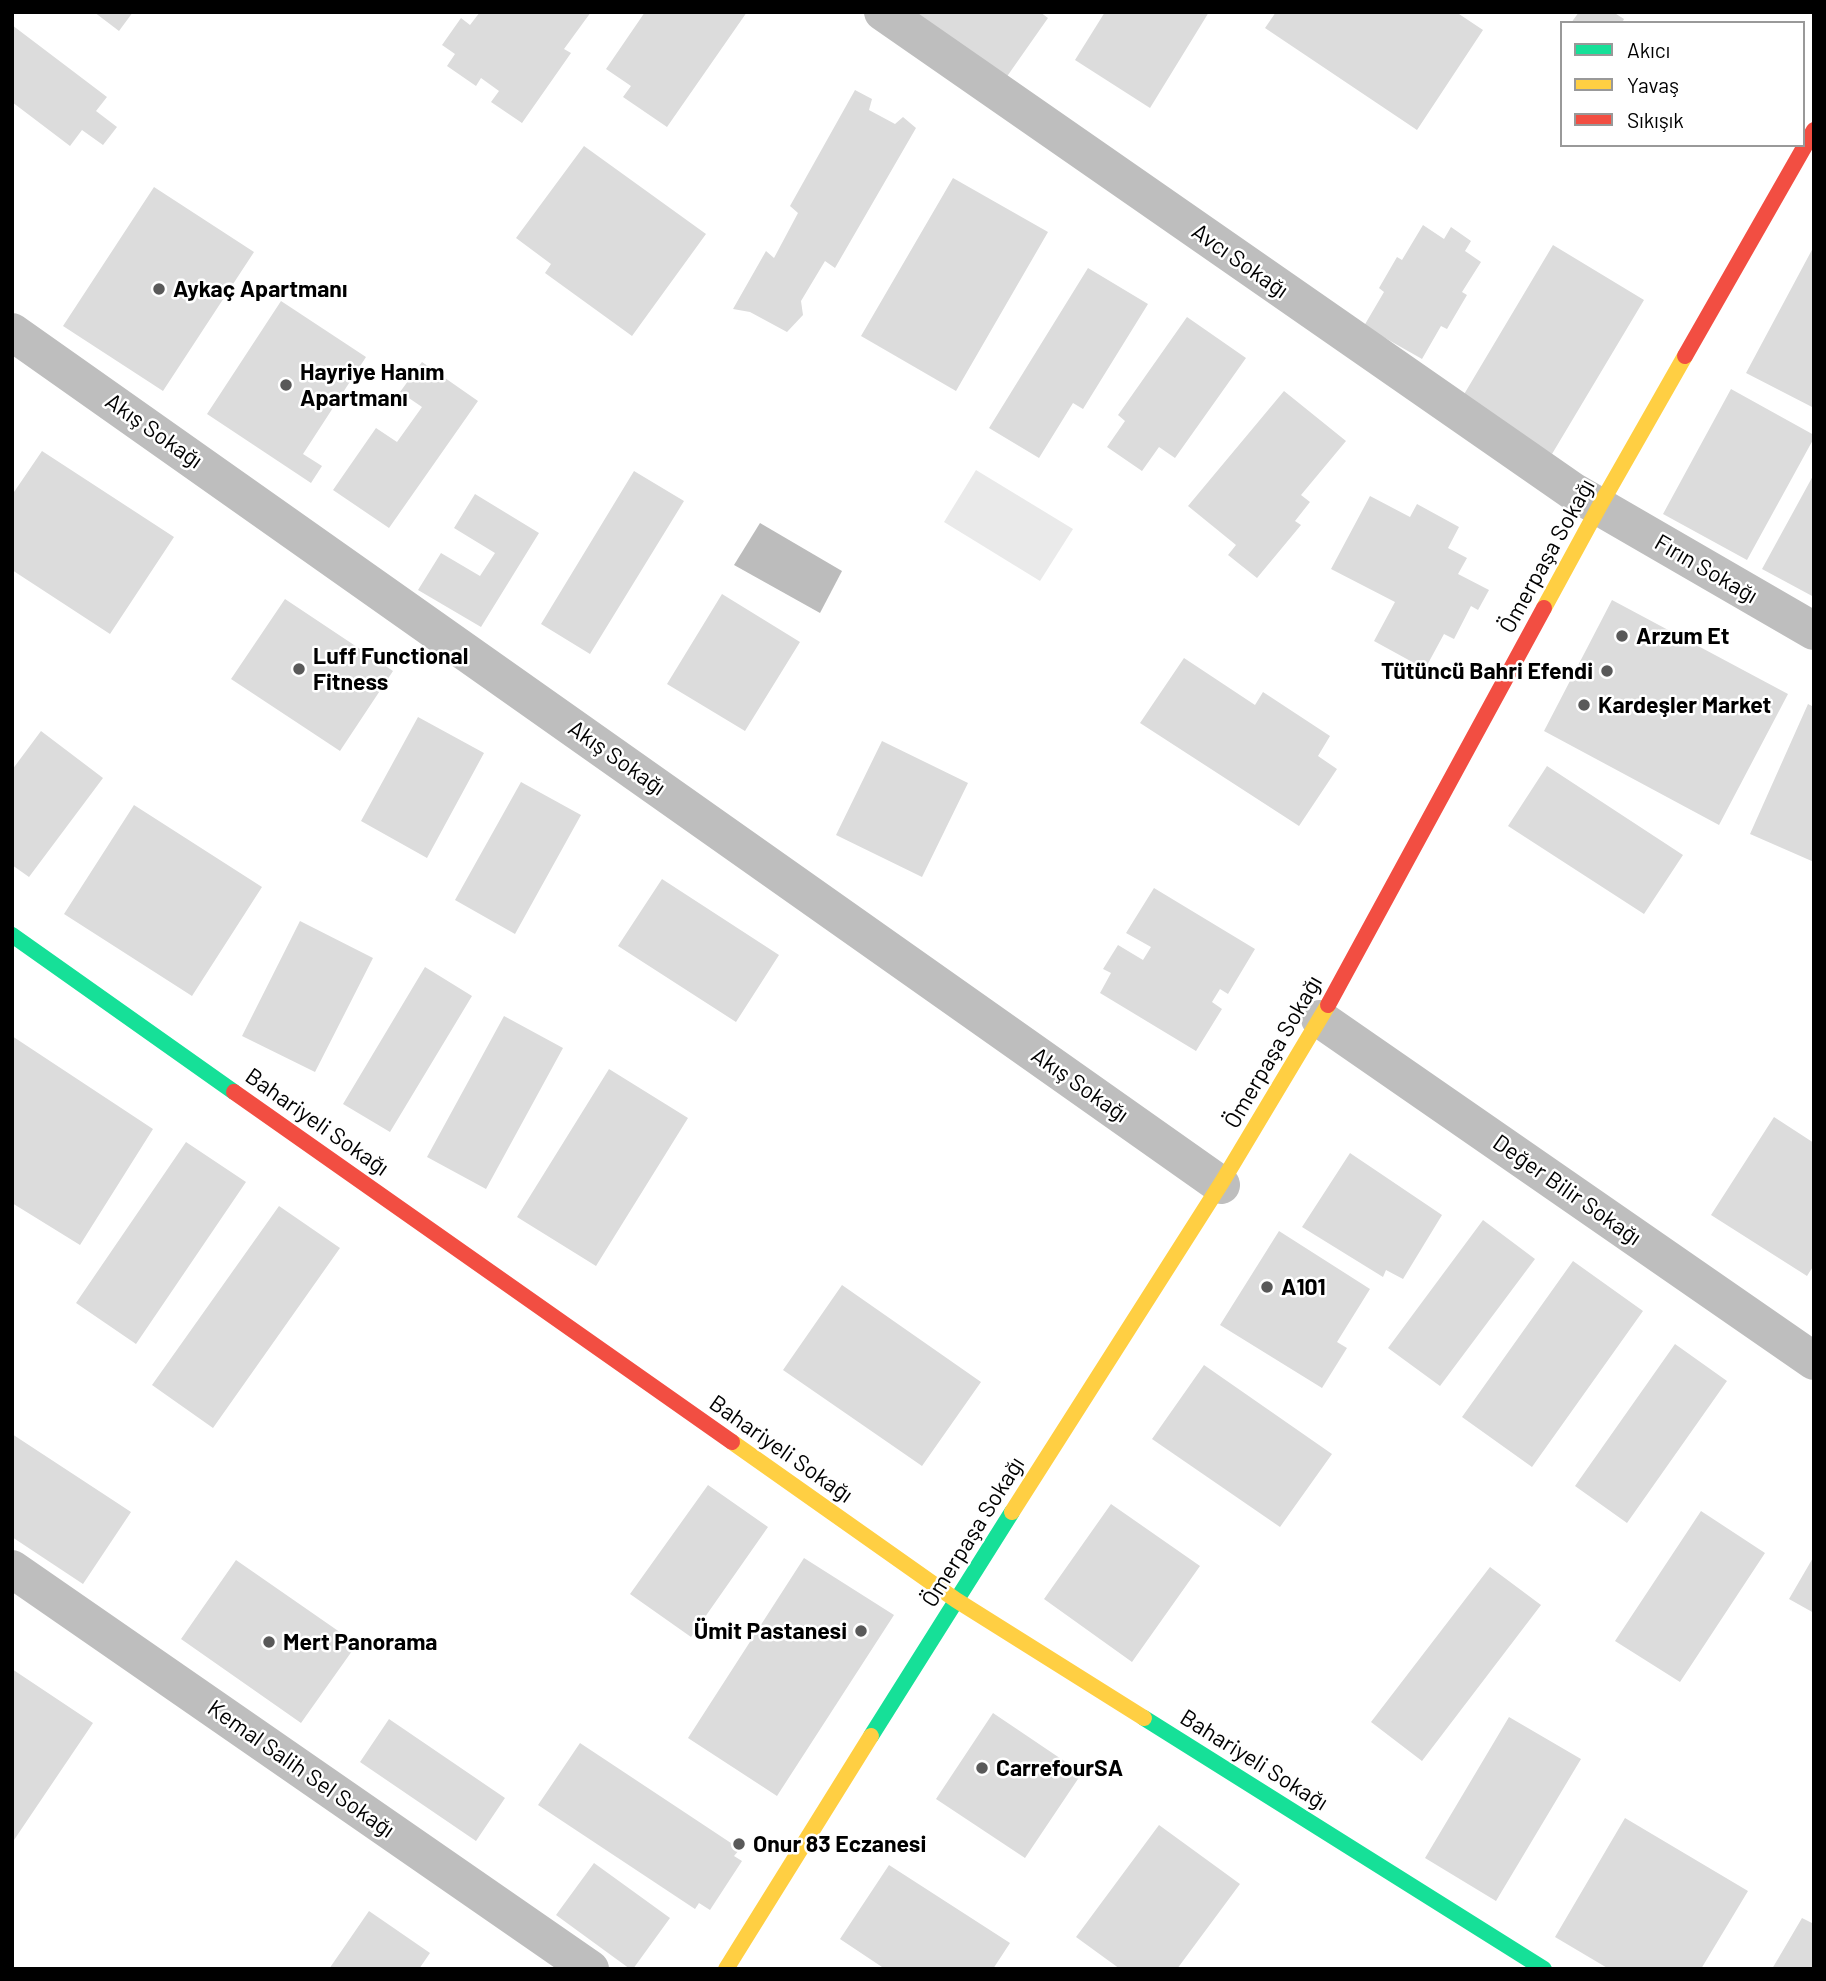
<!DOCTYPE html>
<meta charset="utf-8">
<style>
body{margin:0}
#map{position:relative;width:1826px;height:1981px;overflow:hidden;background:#fff;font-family:Barlow,sans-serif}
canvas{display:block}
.frame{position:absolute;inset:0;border:14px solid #000;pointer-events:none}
.legend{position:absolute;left:1560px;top:21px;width:245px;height:126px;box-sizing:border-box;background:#fff;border:2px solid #999;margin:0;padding:9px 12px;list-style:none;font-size:21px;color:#000}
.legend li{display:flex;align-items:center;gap:14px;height:35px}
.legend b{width:35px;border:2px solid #999}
</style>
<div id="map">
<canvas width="1826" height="1981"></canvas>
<div class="frame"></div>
<ul class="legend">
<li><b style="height:9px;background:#16e098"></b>Akıcı</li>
<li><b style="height:9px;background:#ffcf43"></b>Yavaş</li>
<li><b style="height:9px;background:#f24e42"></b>Sıkışık</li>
</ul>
</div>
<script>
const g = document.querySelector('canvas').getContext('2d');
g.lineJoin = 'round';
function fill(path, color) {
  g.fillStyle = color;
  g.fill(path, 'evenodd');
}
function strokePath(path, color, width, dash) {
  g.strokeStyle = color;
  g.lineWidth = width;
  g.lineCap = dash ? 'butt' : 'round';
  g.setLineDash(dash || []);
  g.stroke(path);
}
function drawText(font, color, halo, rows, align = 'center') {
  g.font = font + ' Barlow,sans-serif';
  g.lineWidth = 5;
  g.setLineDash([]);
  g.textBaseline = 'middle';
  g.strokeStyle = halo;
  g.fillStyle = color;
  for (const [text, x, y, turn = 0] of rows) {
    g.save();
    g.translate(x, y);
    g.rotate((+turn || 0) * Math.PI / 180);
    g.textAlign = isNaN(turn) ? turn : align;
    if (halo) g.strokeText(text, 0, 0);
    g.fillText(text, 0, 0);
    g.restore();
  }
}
fill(new Path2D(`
 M 976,470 L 1073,529 L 1040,581 L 944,522 Z`), '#eaeaea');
fill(new Path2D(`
 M 760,523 L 842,571 L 820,613 L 734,565 Z`), '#bcbcbc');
fill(new Path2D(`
 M 94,12 L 133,12 L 119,31 Z
 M 480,12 L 591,12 L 564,49 L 571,53 L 522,123 L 491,102 L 499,91 L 481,78 L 476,86 L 447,66 L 455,54 L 442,45 L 461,18 L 470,25 Z
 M 645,12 L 747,12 L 667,127 L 623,97 L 631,86 L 606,69 Z
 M 893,12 L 1040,12 L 1048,18 L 1001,85 Z
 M 1105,12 L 1209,12 L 1150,108 L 1075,60 Z
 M 1276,12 L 1456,12 L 1483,30 L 1417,130 L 1265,28 Z
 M 1579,12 L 1613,12 L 1624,19 L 1622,23 L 1571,23 Z
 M 12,25 L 107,97 L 96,111 L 117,127 L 103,145 L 82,130 L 70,146 L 12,102 Z
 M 855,90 L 872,99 L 869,110 L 895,124 L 903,117 L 916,128 L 835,268 L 825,261 L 801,301 L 803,315 L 787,332 L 750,312 L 733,309 L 766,251 L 774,258 L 798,213 L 790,206 Z
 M 584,146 L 706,234 L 632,336 L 545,273 L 551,264 L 516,238 Z
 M 953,178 L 1048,232 L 956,391 L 861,336 Z
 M 154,187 L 254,252 L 163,391 L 63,326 Z
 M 1423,225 L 1444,239 L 1451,227 L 1471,241 L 1465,251 L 1481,262 L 1462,292 L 1467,295 L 1447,329 L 1441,326 L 1422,359 L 1364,326 L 1384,292 L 1379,288 L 1397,257 L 1402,260 Z
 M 1553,245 L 1644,300 L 1552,454 L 1463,396 Z
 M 1814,246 L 1814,408 L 1746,373 Z
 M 1088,268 L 1148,304 L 1083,409 L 1073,403 L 1039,458 L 989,428 Z
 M 281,301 L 366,357 L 303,454 L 322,466 L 311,483 L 207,414 Z
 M 1187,317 L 1246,358 L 1175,458 L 1159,447 L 1142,471 L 1107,447 L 1125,421 L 1118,415 Z
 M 422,362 L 478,401 L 389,528 L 333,490 L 376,428 L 397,442 L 422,407 L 400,392 Z
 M 1731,389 L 1814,435 L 1814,438 L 1747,560 L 1663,514 Z
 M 1284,391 L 1346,441 L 1301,495 L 1310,502 L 1295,521 L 1301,525 L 1257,578 L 1228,555 L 1236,545 L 1188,506 Z
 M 42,451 L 174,537 L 110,634 L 12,570 L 12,495 Z
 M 634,471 L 684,501 L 590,654 L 541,624 Z
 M 1814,474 L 1814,597 L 1762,569 Z
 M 475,494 L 539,533 L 481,627 L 418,590 L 441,553 L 480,576 L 495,553 L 454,528 Z
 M 1370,496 L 1410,517 L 1417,504 L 1459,527 L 1448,548 L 1467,558 L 1458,574 L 1489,590 L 1478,610 L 1471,606 L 1454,639 L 1444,634 L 1425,669 L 1374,641 L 1395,602 L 1331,569 Z
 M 722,594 L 800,642 L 745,731 L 667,684 Z
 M 285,599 L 393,671 L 340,751 L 231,679 Z
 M 1612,600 L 1788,694 L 1719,825 L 1544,731 Z
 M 1184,658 L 1255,705 L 1263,692 L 1330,736 L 1318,756 L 1337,769 L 1299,826 L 1140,723 Z
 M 1808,704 L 1814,707 L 1814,862 L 1750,834 Z
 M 418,717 L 484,753 L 427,858 L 361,821 Z
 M 41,731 L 103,778 L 29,877 L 12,865 L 12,770 Z
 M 882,741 L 968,783 L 922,877 L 836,835 Z
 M 1547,766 L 1683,855 L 1644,914 L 1508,826 Z
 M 521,782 L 581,815 L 515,934 L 455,900 Z
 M 134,805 L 262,887 L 192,996 L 64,914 Z
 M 662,879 L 779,955 L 736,1022 L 618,946 Z
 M 1154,888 L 1255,949 L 1228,994 L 1220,989 L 1212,1002 L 1222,1009 L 1196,1051 L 1100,993 L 1111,973 L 1103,969 L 1118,945 L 1143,960 L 1151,947 L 1126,933 Z
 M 300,921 L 373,958 L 315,1072 L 242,1036 Z
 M 425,967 L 472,996 L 390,1132 L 343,1104 Z
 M 504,1016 L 563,1048 L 486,1189 L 427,1157 Z
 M 12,1036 L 153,1129 L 80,1245 L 12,1203 Z
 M 609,1069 L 688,1118 L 596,1266 L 517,1217 Z
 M 1774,1117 L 1814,1143 L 1814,1265 L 1807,1276 L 1711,1215 Z
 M 186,1142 L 246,1182 L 136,1344 L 76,1303 Z
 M 1350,1153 L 1442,1215 L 1403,1279 L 1386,1270 L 1383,1277 L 1302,1227 Z
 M 279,1206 L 340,1248 L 213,1428 L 152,1385 Z
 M 1483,1220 L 1535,1259 L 1440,1386 L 1388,1348 Z
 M 1279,1231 L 1370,1289 L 1337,1342 L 1347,1348 L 1322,1388 L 1220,1325 Z
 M 1573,1261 L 1643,1311 L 1532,1467 L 1462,1417 Z
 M 842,1285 L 981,1382 L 922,1466 L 783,1370 Z
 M 1675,1344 L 1727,1381 L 1627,1523 L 1575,1486 Z
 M 1204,1365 L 1332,1454 L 1280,1527 L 1152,1439 Z
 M 12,1434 L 131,1512 L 83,1584 L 12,1537 Z
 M 708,1485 L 768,1527 L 691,1637 L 630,1594 Z
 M 1111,1504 L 1200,1566 L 1132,1662 L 1044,1599 Z
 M 1701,1511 L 1765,1553 L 1680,1682 L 1615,1641 Z
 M 1814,1556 L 1814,1613 L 1789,1599 Z
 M 804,1558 L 894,1615 L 777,1796 L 688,1738 Z
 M 236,1560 L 357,1644 L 301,1723 L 181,1639 Z
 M 1490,1567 L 1541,1605 L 1422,1761 L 1371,1722 Z
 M 12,1669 L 93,1723 L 12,1843 Z
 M 993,1713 L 1082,1773 L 1025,1858 L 936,1799 Z
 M 1509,1717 L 1581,1759 L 1496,1901 L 1425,1858 Z
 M 389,1719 L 505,1798 L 476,1841 L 360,1762 Z
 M 580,1743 L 740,1849 L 734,1856 L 742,1861 L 710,1910 L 699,1903 L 695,1909 L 538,1805 Z
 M 1625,1818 L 1748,1891 L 1701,1969 L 1609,1969 L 1555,1937 Z
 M 1159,1825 L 1240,1884 L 1177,1969 L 1120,1969 L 1076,1937 Z
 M 594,1863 L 670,1918 L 633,1969 L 630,1969 L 556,1915 Z
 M 889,1865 L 1010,1943 L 993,1969 L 885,1969 L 840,1939 Z
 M 369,1911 L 430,1953 L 419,1969 L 329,1969 Z
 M 1802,1918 L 1814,1924 L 1814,1969 L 1772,1969 Z`), '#dcdcdc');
strokePath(new Path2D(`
 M 883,12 L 1574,492 L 1814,631
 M 12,332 L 1221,1185
 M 1320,1019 L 1814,1361
 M 12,1569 L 590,1969`), '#bebebe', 38);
strokePath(new Path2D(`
 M 12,935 L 234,1092
 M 1144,1718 L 1544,1969
 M 871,1736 L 1012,1512`), '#16e098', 16);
strokePath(new Path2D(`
 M 1544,608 L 1599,507 L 1685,356
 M 732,1442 L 956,1600 L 1144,1718
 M 1012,1512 L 1222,1182 L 1328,1005
 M 726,1969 L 871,1736`), '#ffcf43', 16);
strokePath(new Path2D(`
 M 1685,356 L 1814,130
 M 1328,1005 L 1544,608
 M 234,1092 L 732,1442`), '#f24e42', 16);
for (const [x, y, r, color] of [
 [159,289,7,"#595959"],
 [286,385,7,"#595959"],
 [1622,636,7,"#595959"],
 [299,669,7,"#595959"],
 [1607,671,7,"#595959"],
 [1584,705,7,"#595959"],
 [1267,1287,7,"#595959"],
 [861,1631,7,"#595959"],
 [269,1642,7,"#595959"],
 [982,1768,7,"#595959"],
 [739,1844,7,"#595959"]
]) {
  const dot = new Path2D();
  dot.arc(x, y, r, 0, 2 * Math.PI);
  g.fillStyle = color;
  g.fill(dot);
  strokePath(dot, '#fff', 2.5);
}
drawText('23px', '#000', '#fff', [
 ["Avcı Sokağı",1240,261,35],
 ["Akış Sokağı",154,431,35],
 ["Ömerpaşa Sokağı",1547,556,-61],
 ["Fırın Sokağı",1706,569,30],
 ["Akış Sokağı",617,758,35],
 ["Ömerpaşa Sokağı",1273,1052,-60],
 ["Akış Sokağı",1080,1085,35],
 ["Bahariyeli Sokağı",317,1122,35],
 ["Değer Bilir Sokağı",1567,1190,35],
 ["Bahariyeli Sokağı",781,1449,35],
 ["Ömerpaşa Sokağı",973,1532,-58],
 ["Bahariyeli Sokağı",1254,1760,32],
 ["Kemal Salih Sel Sokağı",301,1769,35]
]);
drawText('bold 23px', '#000', '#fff', [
 ["Aykaç Apartmanı",173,289],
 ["Hayriye Hanım",300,372],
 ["Apartmanı",300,398],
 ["Arzum Et",1636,636],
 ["Luff Functional",313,656],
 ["Fitness",313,682],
 ["Tütüncü Bahri Efendi",1593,671,"right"],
 ["Kardeşler Market",1598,705],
 ["A101",1281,1287],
 ["Ümit Pastanesi",847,1631,"right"],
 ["Mert Panorama",283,1642],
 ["CarrefourSA",996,1768],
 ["Onur 83 Eczanesi",753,1844]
], 'left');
</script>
